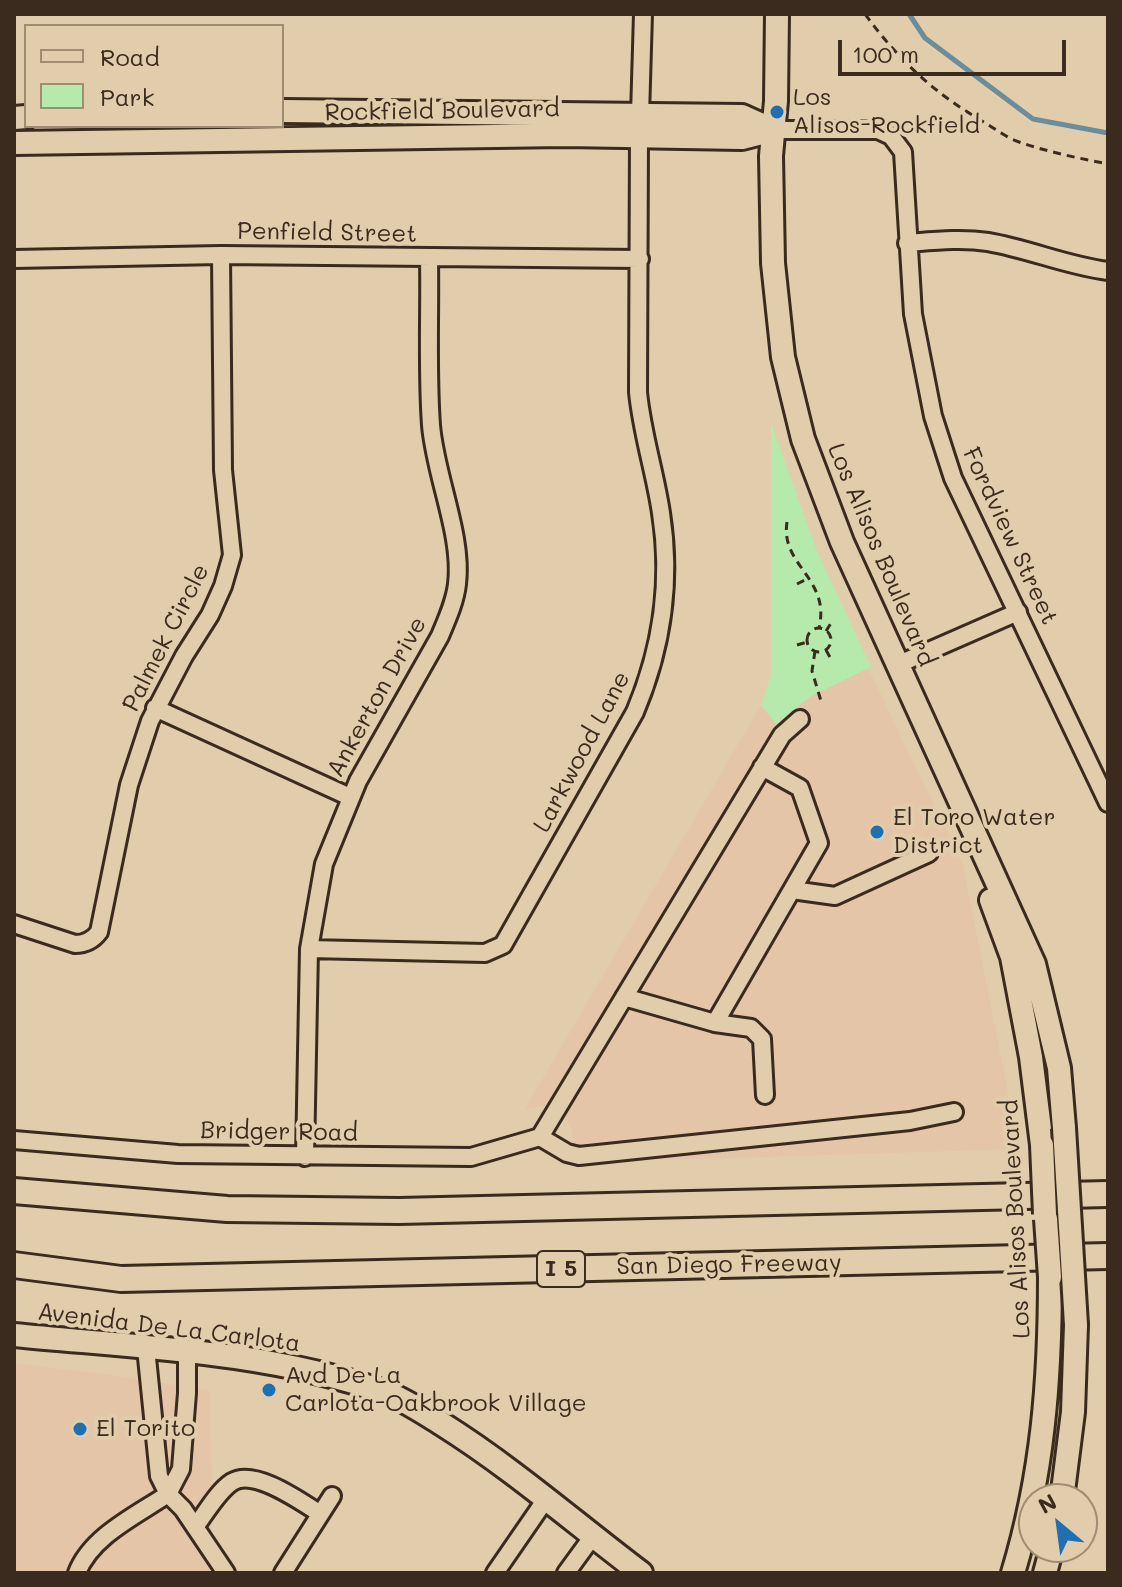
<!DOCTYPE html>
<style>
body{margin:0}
#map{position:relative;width:1122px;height:1587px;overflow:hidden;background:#e1cdab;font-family:Mali,sans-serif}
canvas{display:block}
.frame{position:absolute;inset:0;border:16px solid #3b2a1e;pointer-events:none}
.legend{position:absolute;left:24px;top:24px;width:260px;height:104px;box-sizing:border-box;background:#e1cdab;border:2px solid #9f8c73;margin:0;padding:10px 14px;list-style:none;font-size:24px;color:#3b2a1e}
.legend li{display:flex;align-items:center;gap:16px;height:40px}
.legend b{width:40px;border:2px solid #9f8c73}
.north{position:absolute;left:1018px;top:1483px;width:80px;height:80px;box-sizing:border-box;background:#e1cdab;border:2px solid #9f8c73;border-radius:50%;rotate:331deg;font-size:22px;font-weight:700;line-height:32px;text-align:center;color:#3b2a1e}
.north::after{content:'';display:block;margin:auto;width:28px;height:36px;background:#1f6fb2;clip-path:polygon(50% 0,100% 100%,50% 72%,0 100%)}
.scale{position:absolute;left:838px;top:40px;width:228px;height:36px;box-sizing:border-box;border:4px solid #3b2a1e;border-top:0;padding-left:10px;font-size:24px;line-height:28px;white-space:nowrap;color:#3b2a1e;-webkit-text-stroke:6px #e1cdab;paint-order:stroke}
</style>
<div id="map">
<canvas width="1122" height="1587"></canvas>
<div class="frame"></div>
<ul class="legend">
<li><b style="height:10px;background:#e1cdab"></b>Road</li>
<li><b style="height:22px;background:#b5eaac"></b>Park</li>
</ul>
<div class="north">N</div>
<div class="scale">100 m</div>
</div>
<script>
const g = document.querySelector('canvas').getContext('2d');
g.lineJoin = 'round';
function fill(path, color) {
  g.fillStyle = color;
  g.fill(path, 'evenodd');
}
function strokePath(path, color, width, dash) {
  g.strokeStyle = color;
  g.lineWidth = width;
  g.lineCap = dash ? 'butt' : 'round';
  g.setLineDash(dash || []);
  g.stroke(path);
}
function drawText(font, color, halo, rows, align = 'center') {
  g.font = font + ' Mali,sans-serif';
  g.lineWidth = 8;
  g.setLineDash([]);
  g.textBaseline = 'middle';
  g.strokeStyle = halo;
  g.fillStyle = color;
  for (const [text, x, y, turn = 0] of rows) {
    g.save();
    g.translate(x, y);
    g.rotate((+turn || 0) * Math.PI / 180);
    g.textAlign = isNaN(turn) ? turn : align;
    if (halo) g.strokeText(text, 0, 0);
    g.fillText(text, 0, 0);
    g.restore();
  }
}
fill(new Path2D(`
 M 868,668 L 962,863 L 1019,1149 L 568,1163 L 574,1147 L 572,1131 L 565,1116 L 546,1106 L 525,1109 L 761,705 L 776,723 L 811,696 Z
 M 14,1363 L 119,1376 L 210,1391 L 212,1573 L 14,1573 Z`), '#e4c5a7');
fill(new Path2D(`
 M 771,423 L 816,549 L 871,667 L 811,696 L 776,724 L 761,705 L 771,675 Z`), '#b5eaac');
strokePath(new Path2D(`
 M 909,14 L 925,38 L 1033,119 L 1108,133`), '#6b8c9a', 5);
const minor = new Path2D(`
 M 640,115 L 643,14
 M 773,130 L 878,130 L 891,136 L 903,152 L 913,314 L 933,416 L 953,478 L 1108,803
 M 907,243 C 934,241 961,238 988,242 C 1029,249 1067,266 1108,271
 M 14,259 L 221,255 L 640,259
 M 899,664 L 1018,612
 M 155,708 L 350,797
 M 792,890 L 835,896 L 929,853
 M 14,924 L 75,944 C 86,944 93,940 99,932 L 129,785 L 150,721 L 184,656 L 210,615 L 223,586 L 232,555 L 223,470 L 221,255
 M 309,949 L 485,953 L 503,945 L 635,712 C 662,648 672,583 661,513 C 655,472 642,434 638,392 L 639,136
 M 624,997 L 715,1023 L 819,843 L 800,788 L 762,767
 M 715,1023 L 751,1028 L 762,1039 L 765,1095
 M 540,1137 L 782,735 L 800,719
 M 540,1137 L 567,1153 L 579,1156 L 910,1121 L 954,1112
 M 14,1140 L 178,1154 L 471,1157 L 540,1137
 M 305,1157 L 309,949 L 324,864 L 358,781 L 440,636 C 447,619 455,602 457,584 C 463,535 435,476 431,425 C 427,370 430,314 429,258
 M 146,1348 L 159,1476 L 168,1494
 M 168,1494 L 181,1469 L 187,1393 L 187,1353
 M 195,1527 C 206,1513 217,1492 232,1482 C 254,1468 300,1501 319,1513
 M 77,1573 C 91,1536 137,1515 168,1494 L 183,1509 L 226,1573
 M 283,1573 L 332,1496
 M 495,1573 L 546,1499
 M 566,1573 L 593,1536`);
const major = new Path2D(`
 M 777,14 L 776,101 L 771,156 L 773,263 L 783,357 L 803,439 L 842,542 L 1034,964 L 1059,1068 L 1064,1128
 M 282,111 L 742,116 L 773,130
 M 14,118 L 26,117
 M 14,143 L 565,135 L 742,138 L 773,130
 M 991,900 L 1012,957 L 1031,1057 L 1042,1145
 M 14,1335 C 137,1347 267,1351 384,1392 C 404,1399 424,1413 442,1424 C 512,1468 575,1523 641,1573
 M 1062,1499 L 1073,1412 L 1076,1325
 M 1013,1573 C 1043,1474 1050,1379 1050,1277
 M 1045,1573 L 1052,1547`);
const highway = new Path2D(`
 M 14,1191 L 227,1209 L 399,1211 L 1108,1194
 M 14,1265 L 121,1279 L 1108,1256`);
strokePath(minor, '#3b2a1e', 22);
strokePath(major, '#3b2a1e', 28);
strokePath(highway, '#3b2a1e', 30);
strokePath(new Path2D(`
 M 865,14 C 901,63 934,93 987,124 C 997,130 1007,138 1019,142 C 1048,152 1078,158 1108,164
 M 787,522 C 780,566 831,578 819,628
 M 797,584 L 809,578
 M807 640a12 12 0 1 1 24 0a12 12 0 1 1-24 0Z
 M 826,631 L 833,620
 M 797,645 L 807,642
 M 826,650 L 832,661
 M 815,651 L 812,671 L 821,701`), '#3b2a1e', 3, [8, 6]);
strokePath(minor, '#e1cdab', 16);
strokePath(major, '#e1cdab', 22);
strokePath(highway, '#e1cdab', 24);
const majorBridge = new Path2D(`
 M 1064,1128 L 1076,1325
 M 1042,1145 L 1045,1214
 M 1046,1219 L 1050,1277`);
strokePath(majorBridge, '#3b2a1e', 28, []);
strokePath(majorBridge, '#e1cdab', 22);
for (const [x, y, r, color] of [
 [777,112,8,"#1f6fb2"],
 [877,832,8,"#1f6fb2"],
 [269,1390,8,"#1f6fb2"],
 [80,1429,8,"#1f6fb2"]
]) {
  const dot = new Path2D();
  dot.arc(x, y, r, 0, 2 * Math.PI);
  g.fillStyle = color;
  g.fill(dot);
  strokePath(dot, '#e1cdab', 3);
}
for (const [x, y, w] of [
 [561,1269,48]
]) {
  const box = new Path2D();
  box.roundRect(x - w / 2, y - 18, w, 36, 6);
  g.fillStyle = '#e1cdab';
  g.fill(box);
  strokePath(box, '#3b2a1e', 2);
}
drawText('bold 22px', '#3b2a1e', null, [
 ["I 5",561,1269]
]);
drawText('24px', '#3b2a1e', '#e1cdab', [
 ["Los",793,98],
 ["Alisos-Rockfield",793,126],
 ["El Toro Water",893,818],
 ["District",893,846],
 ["Avd De La",285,1376],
 ["Carlota-Oakbrook Village",285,1404],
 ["El Torito",96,1429]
], 'left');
drawText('24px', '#3b2a1e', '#e1cdab', [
 ["Rockfield Boulevard",442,111,-1],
 ["Penfield Street",327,233,1],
 ["Fordview Street",1010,536,65],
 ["Los Alisos Boulevard",881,555,67],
 ["Palmek Circle",166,638,-63],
 ["Ankerton Drive",377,697,-61],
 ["Larkwood Lane",582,752,-62],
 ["Bridger Road",279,1132,1],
 ["Los Alisos Boulevard",1016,1219,-93],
 ["San Diego Freeway",729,1265,-1],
 ["Avenida De La Carlota",169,1328,7]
]);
</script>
